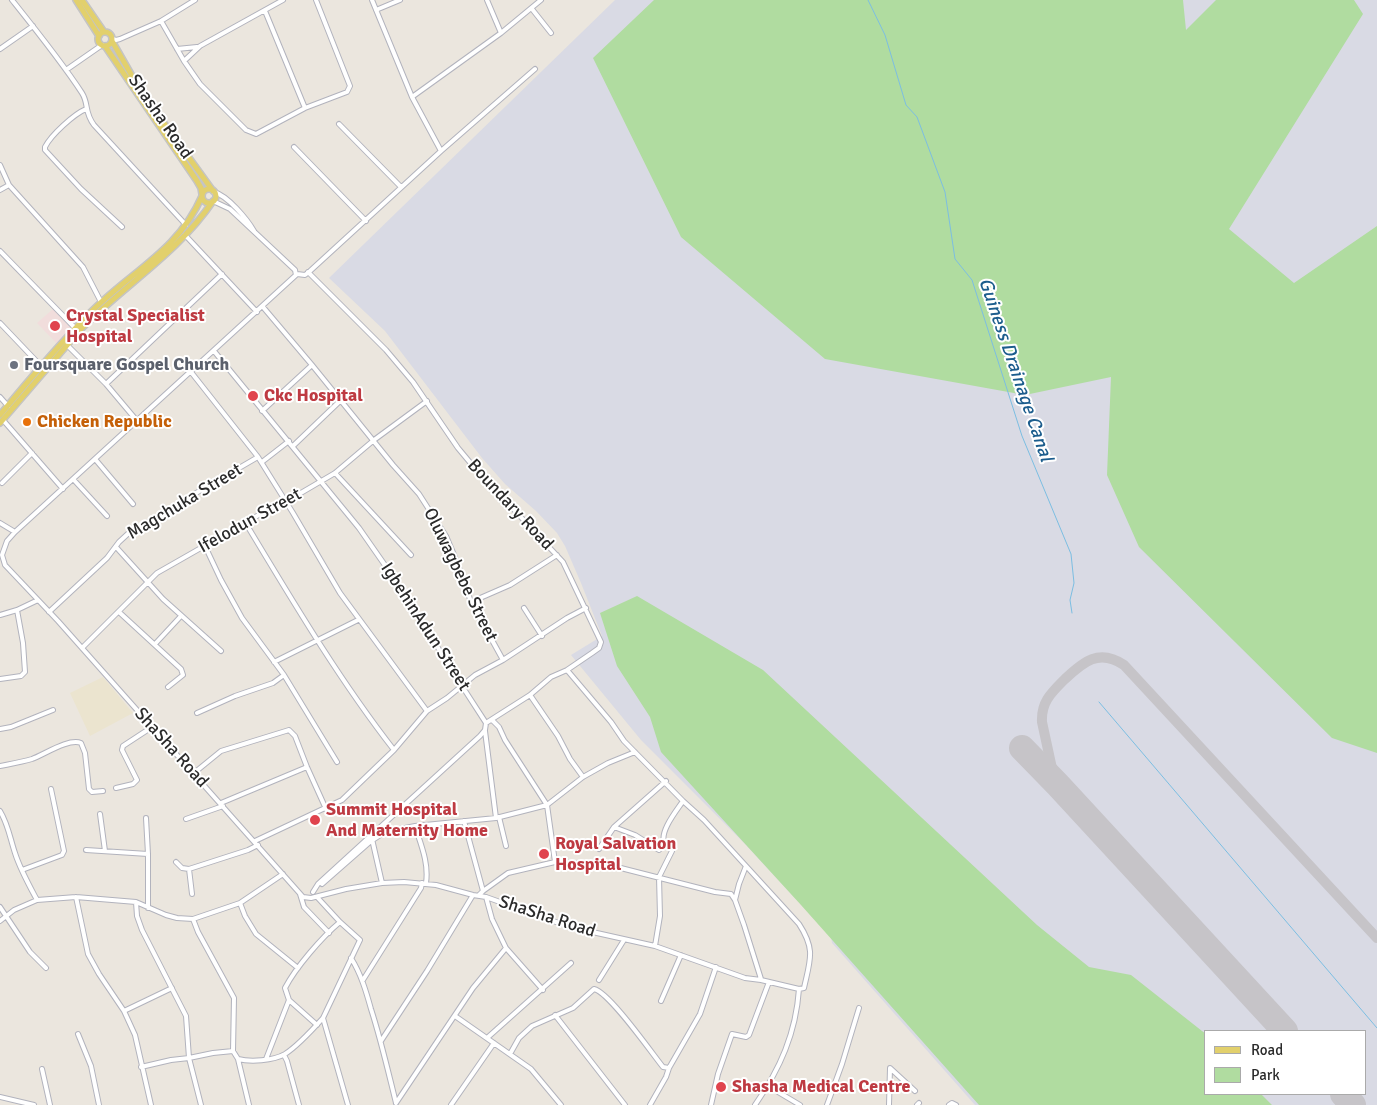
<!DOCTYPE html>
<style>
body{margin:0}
#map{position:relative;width:1377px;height:1105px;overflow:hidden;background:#ebe6de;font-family:Signika,sans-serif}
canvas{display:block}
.legend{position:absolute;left:1204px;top:1030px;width:162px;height:65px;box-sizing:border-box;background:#fff;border:1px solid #aaa;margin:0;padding:6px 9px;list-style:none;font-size:15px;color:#2b2b2b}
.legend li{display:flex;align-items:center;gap:10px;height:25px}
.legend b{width:25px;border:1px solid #aaa}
</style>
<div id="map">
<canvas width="1377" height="1105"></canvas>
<ul class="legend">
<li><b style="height:6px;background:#e2d06c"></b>Road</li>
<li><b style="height:14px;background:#b0dca0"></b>Park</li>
</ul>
</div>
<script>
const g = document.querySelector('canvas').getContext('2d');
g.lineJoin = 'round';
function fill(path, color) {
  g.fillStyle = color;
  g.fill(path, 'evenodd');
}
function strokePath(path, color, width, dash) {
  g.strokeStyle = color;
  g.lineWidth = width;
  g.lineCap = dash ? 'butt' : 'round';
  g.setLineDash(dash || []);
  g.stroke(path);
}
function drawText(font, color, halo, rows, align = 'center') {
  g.font = font + ' Signika,sans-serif';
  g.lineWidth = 4;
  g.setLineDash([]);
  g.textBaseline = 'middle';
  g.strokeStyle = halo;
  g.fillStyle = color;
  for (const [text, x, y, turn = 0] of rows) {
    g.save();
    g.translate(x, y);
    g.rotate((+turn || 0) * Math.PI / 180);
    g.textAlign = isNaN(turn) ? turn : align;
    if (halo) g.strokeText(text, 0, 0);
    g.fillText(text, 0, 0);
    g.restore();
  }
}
fill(new Path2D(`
 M 103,677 L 133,713 L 90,736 L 70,693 Z`), '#ebe4cf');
fill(new Path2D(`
 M 53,309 L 74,330 L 59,346 L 37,323 Z`), '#f1dddc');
fill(new Path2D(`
 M 615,0 L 1377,0 L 1377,1105 L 975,1105 L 832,943 L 831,937 L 744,843 L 641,740 L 571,655 L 602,636 L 581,583 L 565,546 L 557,533 L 536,511 L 505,484 L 482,458 L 385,331 L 329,278 ZM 1206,1031 L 1366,1031 L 1366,1094 L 1206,1094 Z`), '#d9dae4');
fill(new Path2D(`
 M 654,0 L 1183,0 L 1186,30 L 1216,0 L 1354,0 L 1363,14 L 1229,229 L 1294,283 L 1377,226 L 1377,753 L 1332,738 L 1139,547 L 1107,475 L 1111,377 L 1025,395 L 825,359 L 681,237 L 593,58 Z
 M 637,596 L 763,670 L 1037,925 L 1089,967 L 1131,975 L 1202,1031 L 1206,1034 L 1206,1094 L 1261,1094 L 1272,1105 L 979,1105 L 801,905 L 661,752 L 650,717 L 617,666 L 600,613 Z`), '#b0dca0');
strokePath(new Path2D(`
 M 868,0 L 885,35 L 906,105 L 917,117 L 945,192 L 955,259 L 972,280 L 1022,436 L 1071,554 L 1074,583 L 1070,600 L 1072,613
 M 1099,702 L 1377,1028`), '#7cbee2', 1);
strokePath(new Path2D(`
 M 1058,785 L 1053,773 L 1042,722 C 1041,702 1051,693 1065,679 C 1083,662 1099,648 1124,665 L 1377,938`), '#c6c4c8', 10);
strokePath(new Path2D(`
 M 1022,748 L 1058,785 L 1285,1031
 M 1343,1094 L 1353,1105`), '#c6c4c8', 26);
const minor = new Path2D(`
 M 12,0 C 36,30 61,61 82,93 C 89,104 84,112 94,125 L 186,225
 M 372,0 L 412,97 L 441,151
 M 487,0 L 501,33
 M 532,9 L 551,33
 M 376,10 L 400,0
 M 265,11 L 305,108
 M 161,21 L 184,61 L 200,84 L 246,130 L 256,134 L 305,108 L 347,92 L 350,86 L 316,0
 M 112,39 L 116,40 L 120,39 L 161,21 L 195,0
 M 0,49 L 33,26
 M 177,49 L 197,47
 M 184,61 L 200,46 L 283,0
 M 66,70 L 102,45
 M 412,97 L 501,33 L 541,0
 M 86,109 C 74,114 51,135 45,147 L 45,150 L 81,189 L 122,227
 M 339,124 L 401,187
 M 294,147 L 366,221
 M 0,165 L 9,185 L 83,267 L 101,302
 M 0,190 L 9,185
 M 214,192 C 228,196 247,219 254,231
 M 213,201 L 230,209 L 295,270 L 296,275 L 15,532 L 7,541 L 2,555 L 5,565 L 58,621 L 303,897 L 311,898 L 346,889 L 382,883 L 404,882 L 436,885 L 473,895 L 486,897 L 570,927 L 655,946 L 745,978 L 761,980 L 799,989 C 796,1033 780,1069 755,1105
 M 185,235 L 257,312
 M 0,251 L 76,329
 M 308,272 L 386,350 L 413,382 L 458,448 L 473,466 L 563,562 L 601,642 L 599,648 L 592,653 L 567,670 L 551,677 L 530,695 L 486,723
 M 297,274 L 305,275 L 310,271 L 441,151 L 535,69
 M 263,307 L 312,365 L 393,465 L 419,494 L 446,536 L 457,562 L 471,602 L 503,660
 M 0,323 L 41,366
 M 67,345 L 106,384 L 138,422
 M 214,351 L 359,528 L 396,581 L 462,686 L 486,723 L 485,730 L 480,736 L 318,884 L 313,892
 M 191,372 L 258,457 L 293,513 L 340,593 L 427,711
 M 106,384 L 222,274
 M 0,397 L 8,406
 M 262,411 L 312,365
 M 3,420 L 63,489
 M 293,446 L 341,400
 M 95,459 L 133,504
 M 262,462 L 289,441
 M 335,473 L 411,555
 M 73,479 L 107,516
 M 2,483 L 32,453
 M 245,522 C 292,600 338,678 394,750
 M 0,523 L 15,532
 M 205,546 L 221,580 L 242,618 L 284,675 L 337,762
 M 116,547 L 163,599 L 221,651
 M 471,602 L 510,585 L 557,555
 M 524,608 L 542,636
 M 49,612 L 107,558 L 119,542 L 132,530 L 166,514 L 184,500 L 258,457
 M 119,612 L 181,669 L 183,675 L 168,687
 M 0,615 L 17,610 L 38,600
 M 155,644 L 181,616
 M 82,648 L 157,573 L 285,500 L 294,497 L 335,473 L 374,440 L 427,401
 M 274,662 L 358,620
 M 567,670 L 611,722 L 624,741 L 683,801 L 704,820 L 799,924 C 816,950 810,960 804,988 L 799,989
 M 0,679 L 21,676 L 25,672 L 23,643 L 17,610
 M 530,695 L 558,736 L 570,759 L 583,777
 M 197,713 L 235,696 L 273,683 L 284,675
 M 492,720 L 499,727 L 505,740 L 547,805 L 555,862
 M 0,729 L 11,727 L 53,710
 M 485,731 L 496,818
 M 0,766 C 10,764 22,762 32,759 C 45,754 69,738 81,743 L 85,753 L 89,789 L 92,792 L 103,791
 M 194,773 L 221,751 L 289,730 L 295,736 L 307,767 L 326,809
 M 116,788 L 133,784 L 137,780 L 122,750 L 123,746 L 152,727
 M 221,803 L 307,767
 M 0,811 C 8,824 10,838 15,853 C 20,869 29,885 37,900
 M 100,814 L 105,851
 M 499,817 L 506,846
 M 146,818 L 148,854
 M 186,819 L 223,806
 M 464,821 L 483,891
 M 415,826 C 421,845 429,863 426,883
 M 614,827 L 635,835 L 659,850 L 665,844
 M 372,839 L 382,883
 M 255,841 L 342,800 L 394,750 L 427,711 L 447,698 L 475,675 L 503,660 L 567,618 L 586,608
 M 599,849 L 614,827 L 666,781
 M 86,850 L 148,854 L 148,908
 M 176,862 L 182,868 L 189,869 L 248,850 L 258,845
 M 189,869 L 192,894
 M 22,870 L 62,855 L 64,851 L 51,789
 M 322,884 L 371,841 L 385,832 L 415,826 L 496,818 L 547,805 L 583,777 L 608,763 L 635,752
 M 300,894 L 304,907 L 329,933
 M 479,895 L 483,891 L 508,873 L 555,862 L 609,865 L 715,892 L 731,894 L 735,900 L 744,925 L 761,979
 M 76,897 L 88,954 L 99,974 L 124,1011 L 135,1035 L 151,1105
 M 486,897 L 492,919 L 506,948 L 543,990
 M 735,900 L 739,884 L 746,866
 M 136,902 L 137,916 L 142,930 L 186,1016 L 189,1058 L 201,1105
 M 240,903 L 245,916 L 256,934 L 298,968
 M 0,907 L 30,952 L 46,968
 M 193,919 L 198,932 L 234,998 L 233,1051
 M 0,921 L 14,910 L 37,900 L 76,897 L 136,902 L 166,915 L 177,918 L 193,919 L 240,903 L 283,874
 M 655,946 L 660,916 L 659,877 L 672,851 L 672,849 C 671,848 666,844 665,844 C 658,833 677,810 683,801
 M 351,958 C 361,974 366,991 371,1009 C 381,1040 388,1071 396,1103
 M 363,980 L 421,888 L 422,883
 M 599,980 L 624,940
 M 289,1000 L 285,988 C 296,967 322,937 340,922
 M 289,1000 L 317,1025
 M 661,1001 L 681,955
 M 124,1011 L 172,988
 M 555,1015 L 625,1105
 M 455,1016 L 531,1069 L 561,1105
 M 323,1018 L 348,1105
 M 78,1034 L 91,1066 L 99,1105
 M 487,1038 L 571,963
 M 381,1041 L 427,971 L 473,895
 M 510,1054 L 519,1038 L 532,1026 L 573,1008 L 594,989 C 609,992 651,1052 663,1067 L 669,1068 L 700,1014 L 716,967
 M 284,1055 L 287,1061 L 299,1105
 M 238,1059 L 249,1105
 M 266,1059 L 289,1000
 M 141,1067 L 171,1060 L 189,1058 L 213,1053 L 233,1051 L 238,1059 C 250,1062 273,1061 285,1054 C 296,1047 314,1028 323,1018 L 360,940 L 340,922 L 317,897
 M 42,1069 L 50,1105
 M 768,1086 L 800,1105
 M 0,1097 L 34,1105
 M 396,1103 L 473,988 L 506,948
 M 451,1105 L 494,1043
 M 650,1105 L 666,1077 L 669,1068
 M 711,1105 L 718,1074 L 732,1034 L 746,1037 L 749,1035 L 769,982
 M 827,1105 L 842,1064 L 859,1008
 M 889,1105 L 890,1068 L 915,1091
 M 917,1105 L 919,1103
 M 949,1105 L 952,1103 L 956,1105`);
const major = new Path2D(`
 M 76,0 L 99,36
 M 82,0 L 104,32
 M98 39a7 7 0 1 1 14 0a7 7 0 1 1-14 0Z
 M 112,41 L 140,90 L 213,191
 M 105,46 L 197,181 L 201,188 L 202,194
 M202 196a7 7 0 1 1 14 0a7 7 0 1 1-14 0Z
 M 0,415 C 28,381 57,347 88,315 C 128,273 178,252 202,196
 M 0,423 L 80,330 C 123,286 178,253 213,201`);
strokePath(minor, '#b2b3bd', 6);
strokePath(major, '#c4c4c4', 8);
strokePath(minor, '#fff', 4);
strokePath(major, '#e2d06c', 5);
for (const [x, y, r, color] of [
 [55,326,6,"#e0444e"],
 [14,365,5,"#6b7280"],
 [253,396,6,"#e0444e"],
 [27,422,5,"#e8710a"],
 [315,820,6,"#e0444e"],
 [544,854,6,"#e0444e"],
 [721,1087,6,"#e0444e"]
]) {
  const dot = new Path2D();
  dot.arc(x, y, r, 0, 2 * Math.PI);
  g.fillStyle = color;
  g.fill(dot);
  strokePath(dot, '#fff', 2);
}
drawText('18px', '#2b2b2b', '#fff', [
 ["Shasha Road",160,117,55],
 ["Magchuka Street",185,502,-31],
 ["Boundary Road",510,505,47],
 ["Ifelodun Street",250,521,-29],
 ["Oluwagbebe Street",460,575,64],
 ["IgbehinAdun Street",425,627,57],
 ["ShaSha Road",171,748,48],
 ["ShaSha Road",547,917,18]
]);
drawText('bold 18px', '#be3a42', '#fff', [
 ["Crystal Specialist",66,316],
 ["Hospital",66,337],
 ["Ckc Hospital",264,396],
 ["Summit Hospital",326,810],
 ["And Maternity Home",326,831],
 ["Royal Salvation",555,844],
 ["Hospital",555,865],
 ["Shasha Medical Centre",732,1087]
], 'left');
drawText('bold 18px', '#5b616d', '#fff', [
 ["Foursquare Gospel Church",24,365]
], 'left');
drawText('bold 18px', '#c56008', '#fff', [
 ["Chicken Republic",37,422]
], 'left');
drawText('italic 19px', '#1c5d8d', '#fff', [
 ["Guiness Drainage Canal",1015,370,71]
]);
</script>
